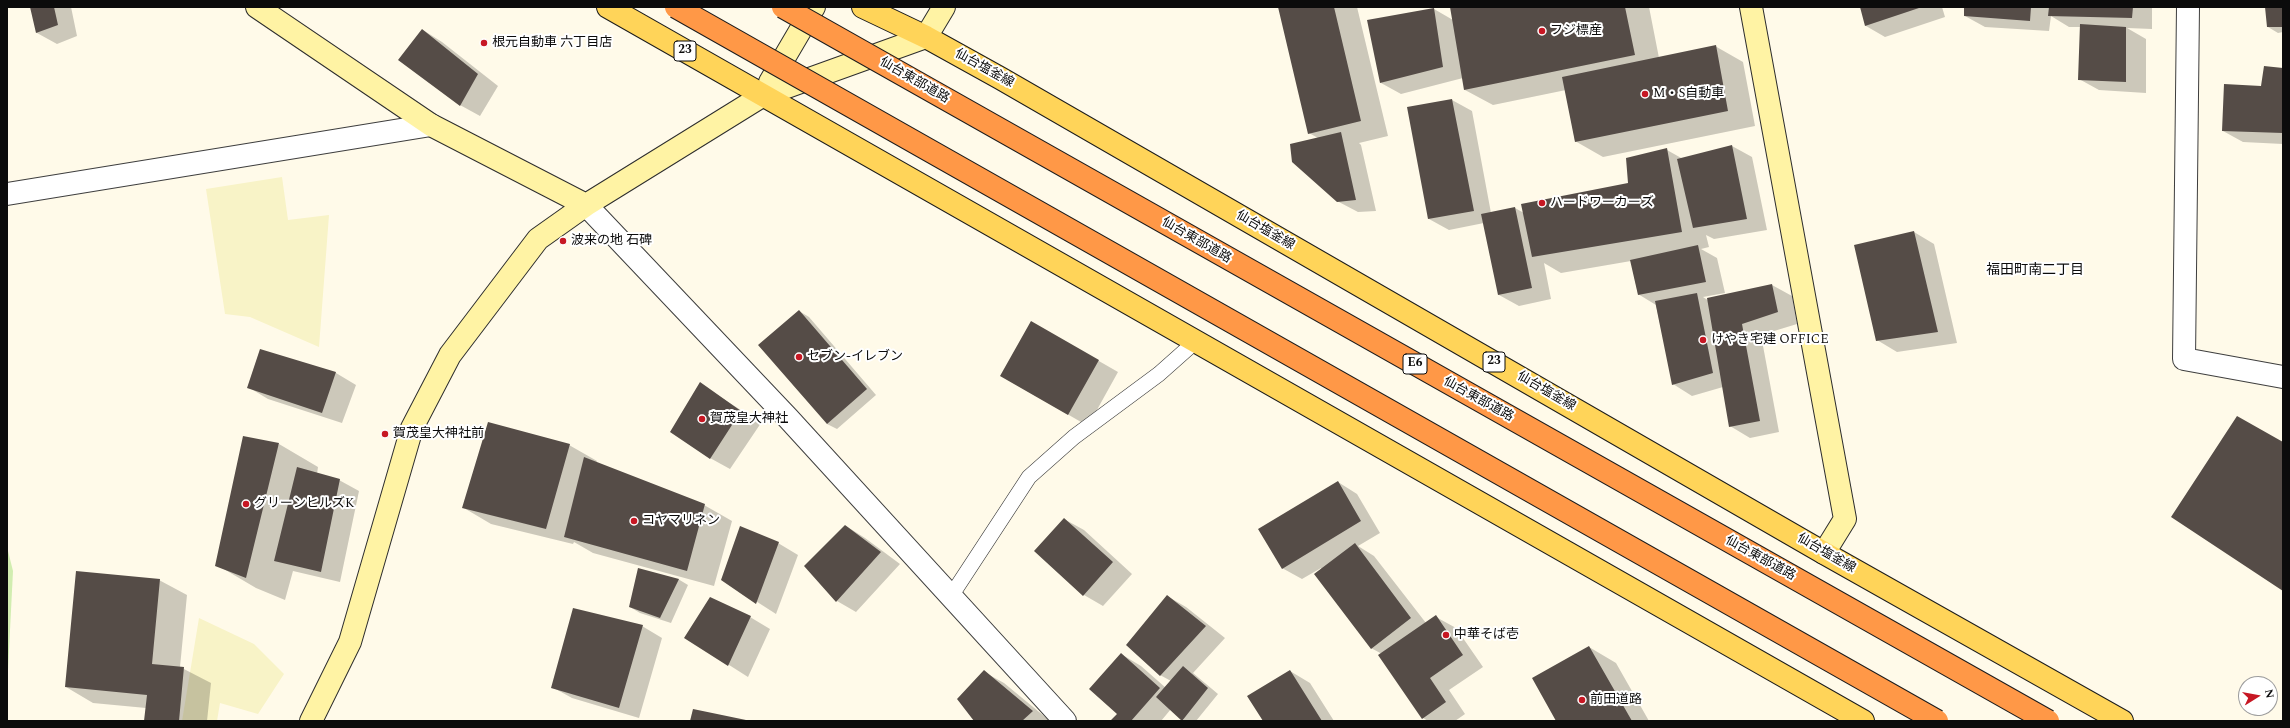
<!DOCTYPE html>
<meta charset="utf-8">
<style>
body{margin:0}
#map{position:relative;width:2290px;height:728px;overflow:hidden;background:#fffae9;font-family:Spectral,serif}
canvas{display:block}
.frame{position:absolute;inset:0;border:8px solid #0b0b0b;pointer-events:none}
.north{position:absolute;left:2238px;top:676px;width:40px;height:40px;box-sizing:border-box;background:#fff;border:1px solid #9d9d9d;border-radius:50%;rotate:79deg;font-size:11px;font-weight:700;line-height:16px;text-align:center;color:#0b0b0b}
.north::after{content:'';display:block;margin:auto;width:14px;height:18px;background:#c71723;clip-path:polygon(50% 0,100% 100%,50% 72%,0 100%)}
</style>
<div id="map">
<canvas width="2290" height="728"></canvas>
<div class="frame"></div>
<div class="north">N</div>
</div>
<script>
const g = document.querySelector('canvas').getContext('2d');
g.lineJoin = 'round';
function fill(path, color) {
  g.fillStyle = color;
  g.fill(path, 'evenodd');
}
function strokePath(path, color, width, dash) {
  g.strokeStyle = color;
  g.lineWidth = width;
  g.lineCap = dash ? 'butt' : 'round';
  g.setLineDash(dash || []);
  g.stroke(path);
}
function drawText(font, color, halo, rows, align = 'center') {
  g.font = font + ' Spectral,"Noto Sans JP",serif';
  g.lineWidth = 4;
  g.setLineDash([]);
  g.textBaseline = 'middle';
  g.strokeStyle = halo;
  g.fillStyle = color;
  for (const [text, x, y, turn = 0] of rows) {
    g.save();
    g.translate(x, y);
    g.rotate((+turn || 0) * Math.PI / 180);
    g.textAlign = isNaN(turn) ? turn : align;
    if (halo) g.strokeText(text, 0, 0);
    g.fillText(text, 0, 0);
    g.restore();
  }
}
fill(new Path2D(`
 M 282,177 L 288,220 L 329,215 L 319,347 L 250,317 L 225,314 L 206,189 Z
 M 199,618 L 254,644 L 284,674 L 258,714 L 220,703 L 217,721 L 182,721 Z`), '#f8f3c7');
fill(new Path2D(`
 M 7,547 L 13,571 L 7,690 Z`), '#d1edb0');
fill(new Path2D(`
 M 31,7 L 71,7 L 77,36 L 57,44 L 37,33 Z
 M 1279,7 L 1357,7 L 1388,136 L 1359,143 L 1361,145 L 1376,211 L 1358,212 L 1337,201 L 1318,138 L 1309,133 Z
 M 1451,7 L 1649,7 L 1659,58 L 1715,46 L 1743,62 L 1755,126 L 1603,157 L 1575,141 L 1566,90 L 1493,105 L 1465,90 L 1463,78 L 1401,94 L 1381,83 L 1434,9 L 1453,20 Z
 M 1861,7 L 1942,7 L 1945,17 L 1885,37 L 1866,26 Z
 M 1965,7 L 2152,7 L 2152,29 L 2127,28 L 2146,39 L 2146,93 L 2099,90 L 2079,79 L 2081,27 L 2069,27 L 2051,16 L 2049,31 L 1985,27 L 1965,16 Z
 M 2266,7 L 2283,7 L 2283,32 L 2278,33 L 2268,27 Z
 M 423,30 L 442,42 L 498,86 L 480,116 L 460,105 Z
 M 2283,69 L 2283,144 L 2243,142 L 2223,131 Z
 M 1452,100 L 1472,111 L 1491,213 L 1515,208 L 1524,213 L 1629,184 L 1667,150 L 1683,159 L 1732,146 L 1752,157 L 1767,230 L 1714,239 L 1706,235 L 1709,247 L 1701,249 L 1717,258 L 1725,293 L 1703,297 L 1709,301 L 1772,285 L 1792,296 L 1797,324 L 1761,335 L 1779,432 L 1750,438 L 1730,426 L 1723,387 L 1692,396 L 1673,384 L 1656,305 L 1638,294 L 1631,261 L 1561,273 L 1544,263 L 1551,299 L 1519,306 L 1499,295 L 1484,223 L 1449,230 L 1429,219 L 1408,108 Z
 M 1914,232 L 1934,244 L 1957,343 L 1897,352 L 1877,340 Z
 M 799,311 L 809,317 L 876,395 L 837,429 L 827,424 Z
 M 1031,322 L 1118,372 L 1088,426 L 1001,376 Z
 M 261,350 L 336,373 L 356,385 L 342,423 L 268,399 L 248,387 Z
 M 700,384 L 761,423 L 730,469 L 710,458 Z
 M 279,444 L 318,467 L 317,474 L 339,480 L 359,491 L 340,582 L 293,571 L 285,600 L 256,588 L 217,565 Z
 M 569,445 L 597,461 L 596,463 L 704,505 L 732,521 L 714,586 L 593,553 L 574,542 L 573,544 L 491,524 L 464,508 Z
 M 1338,482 L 1357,494 L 1380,533 L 1358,546 L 1374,556 L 1426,623 L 1436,617 L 1456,628 L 1483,667 L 1449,690 L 1465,714 L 1455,721 L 1428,721 L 1423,718 L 1382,654 L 1371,648 L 1321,568 L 1302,579 L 1282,568 Z
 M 1064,519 L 1084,530 L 1132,574 L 1103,606 L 1084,595 Z
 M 846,526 L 865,538 L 900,564 L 856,612 L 837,601 Z
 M 778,543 L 798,555 L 776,614 L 723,580 Z
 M 678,579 L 688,585 L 671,623 L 640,613 L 630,607 Z
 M 159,580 L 187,595 L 180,667 L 211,683 L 207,721 L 145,721 L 146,708 L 93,703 L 66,687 Z
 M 1167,596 L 1186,607 L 1225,638 L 1193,673 L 1218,694 L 1196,721 L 1185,721 L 1171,709 L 1161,721 L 1111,721 L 1118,714 L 1121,654 L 1141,666 L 1166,688 L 1171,681 L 1160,675 Z
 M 750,617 L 770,629 L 748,677 L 685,637 Z
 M 642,626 L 662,638 L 639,718 L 572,698 L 552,687 Z
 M 1589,647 L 1616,663 L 1649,721 L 1557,721 Z
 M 1290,671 L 1310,683 L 1334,721 L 1265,721 Z
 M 984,672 L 1004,683 L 1050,721 L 976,721 Z`), '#0003');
fill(new Path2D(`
 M 30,7 L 54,7 L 58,25 L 36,33 Z
 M 1278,7 L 1334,7 L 1361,121 L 1308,134 Z
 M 1450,7 L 1625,7 L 1635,55 L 1464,90 Z
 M 1860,7 L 1922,7 L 1865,26 Z
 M 1964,7 L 2031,7 L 2030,21 L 1964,16 Z
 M 2049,7 L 2133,7 L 2132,18 L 2048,16 Z
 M 2265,7 L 2283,7 L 2283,27 L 2267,27 Z
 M 1434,8 L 1443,67 L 1380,83 L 1367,20 Z
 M 2080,24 L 2126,27 L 2126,82 L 2078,80 Z
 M 422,29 L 478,74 L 460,106 L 398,60 Z
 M 1716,45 L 1728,111 L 1575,142 L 1562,77 Z
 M 2264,66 L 2283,68 L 2283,133 L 2222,131 L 2224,84 L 2261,86 Z
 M 1452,99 L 1474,211 L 1428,219 L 1407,107 Z
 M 1341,132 L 1356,200 L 1337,202 L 1292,162 L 1290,144 Z
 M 1732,145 L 1747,219 L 1693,228 L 1677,159 Z
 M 1667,148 L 1682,232 L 1532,257 L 1521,204 L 1628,183 L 1626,158 Z
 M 1515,207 L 1532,288 L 1498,295 L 1481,214 Z
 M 1914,231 L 1938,332 L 1876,341 L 1854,245 Z
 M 1698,245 L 1706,282 L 1638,295 L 1630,260 Z
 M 1772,284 L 1778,312 L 1742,324 L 1760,421 L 1729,427 L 1707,298 Z
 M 1697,293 L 1713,373 L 1672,385 L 1655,301 Z
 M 799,310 L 867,389 L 827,424 L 758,345 Z
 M 1031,321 L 1099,360 L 1068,415 L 1000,376 Z
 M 260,349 L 336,372 L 322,413 L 247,388 Z
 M 700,382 L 741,411 L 710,459 L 670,432 Z
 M 2237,416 L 2283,442 L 2283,591 L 2171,517 Z
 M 488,422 L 570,444 L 546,529 L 462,508 Z
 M 243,436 L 279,443 L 246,578 L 215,566 Z
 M 584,457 L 705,504 L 687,571 L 564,537 Z
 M 297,467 L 340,479 L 321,572 L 274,561 Z
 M 1338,481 L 1361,521 L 1282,569 L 1258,529 Z
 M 1064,518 L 1113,562 L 1083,596 L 1034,551 Z
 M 845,525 L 881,552 L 836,602 L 804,566 Z
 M 740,526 L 779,542 L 756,604 L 721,580 Z
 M 1355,543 L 1411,618 L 1371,649 L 1314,574 Z
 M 638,568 L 679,579 L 660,618 L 629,607 Z
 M 76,571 L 160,579 L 152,664 L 184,667 L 179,721 L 144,721 L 147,695 L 65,687 Z
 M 1167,595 L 1206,626 L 1160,676 L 1126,645 Z
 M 710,597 L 751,616 L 728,666 L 684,638 Z
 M 573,608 L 643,625 L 619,708 L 551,688 Z
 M 1436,615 L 1463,655 L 1430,678 L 1446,702 L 1422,719 L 1378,655 Z
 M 1589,646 L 1632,721 L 1556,721 L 1532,678 Z
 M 1121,653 L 1160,688 L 1131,721 L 1110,721 L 1117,714 L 1089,689 Z
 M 1183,666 L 1208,688 L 1182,721 L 1156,697 Z
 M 984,670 L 1033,711 L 1022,721 L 974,721 L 957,699 Z
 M 1290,670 L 1322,721 L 1263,721 L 1247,696 Z
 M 693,709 L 746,720 L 746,721 L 690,721 Z`), '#554c47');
const lane = new Path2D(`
 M 951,596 L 1029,477 L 1074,437 L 1159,374 L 1195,342`);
const street = new Path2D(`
 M 2188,7 L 2184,359 L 2283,377
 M 7,194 L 431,125
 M 586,205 L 788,418 L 1065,721`);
const secondary = new Path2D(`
 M 257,7 L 431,125 L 586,205
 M 1751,7 L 1845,519 L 1824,553
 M 770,82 L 814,7
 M 311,721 L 350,642 L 412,428 L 450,355 L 538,239 L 586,205 L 762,96 L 926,37 L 944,7`);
const primary = new Path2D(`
 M 608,7 L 1863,721
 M 863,7 L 926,37 L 1000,78 L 1824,553 L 2122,721`);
strokePath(lane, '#3e3e3e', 16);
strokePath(street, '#3e3e3e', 24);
strokePath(secondary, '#2d2d2d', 24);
strokePath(primary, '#1c1c1c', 24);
strokePath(lane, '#fff', 15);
strokePath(street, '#fff', 22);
strokePath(secondary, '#fff3a4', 22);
strokePath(primary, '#ffd459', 22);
const highwayBridge = new Path2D(`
 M 676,7 L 1937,721
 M 783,7 L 2048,721`);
strokePath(highwayBridge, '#1c1c1c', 24, []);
strokePath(highwayBridge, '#ff9847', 22);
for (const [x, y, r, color] of [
 [1542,31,4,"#c71723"],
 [484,43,4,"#c71723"],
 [1645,94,4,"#c71723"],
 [1542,203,4,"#c71723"],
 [563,241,4,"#c71723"],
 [1703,340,4,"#c71723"],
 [799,357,4,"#c71723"],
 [702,419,4,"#c71723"],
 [385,434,4,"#c71723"],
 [246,504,4,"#c71723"],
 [634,521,4,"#c71723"],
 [1446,635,4,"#c71723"],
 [1582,700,4,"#c71723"]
]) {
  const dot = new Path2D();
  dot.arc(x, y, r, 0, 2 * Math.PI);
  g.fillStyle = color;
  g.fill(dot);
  strokePath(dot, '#fff', 1.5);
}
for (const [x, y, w] of [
 [685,51,22],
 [1494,362,22],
 [1415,364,24]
]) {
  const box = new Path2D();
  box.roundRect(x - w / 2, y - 10, w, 20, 3);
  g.fillStyle = '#fff';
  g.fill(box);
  strokePath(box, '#0b0b0b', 1);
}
drawText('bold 12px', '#0b0b0b', null, [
 ["23",685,51],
 ["23",1494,362],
 ["E6",1415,364]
]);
drawText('13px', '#0b0b0b', '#fff', [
 ["フジ標産",1550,31],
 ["根元自動車 六丁目店",492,43],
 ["M・S自動車",1653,94],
 ["ハードワーカーズ",1550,203],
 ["波来の地 石碑",571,241],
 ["けやき宅建 OFFICE",1711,340],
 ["セブン-イレブン",807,357],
 ["賀茂皇大神社",710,419],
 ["賀茂皇大神社前",393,434],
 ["グリーンヒルズK",254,504],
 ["コヤマリネン",642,521],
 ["中華そば壱",1454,635],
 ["前田道路",1590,700]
], 'left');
drawText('13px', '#0b0b0b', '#fff', [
 ["仙台塩釜線",984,69,29],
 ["仙台東部道路",914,81,30],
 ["仙台塩釜線",1265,231,30],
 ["仙台東部道路",1196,241,30],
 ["仙台塩釜線",1546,392,30],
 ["仙台東部道路",1478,400,29],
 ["仙台塩釜線",1826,554,30],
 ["仙台東部道路",1760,559,29]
]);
drawText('14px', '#0b0b0b', '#fff', [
 ["福田町南二丁目",2035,271]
]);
</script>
